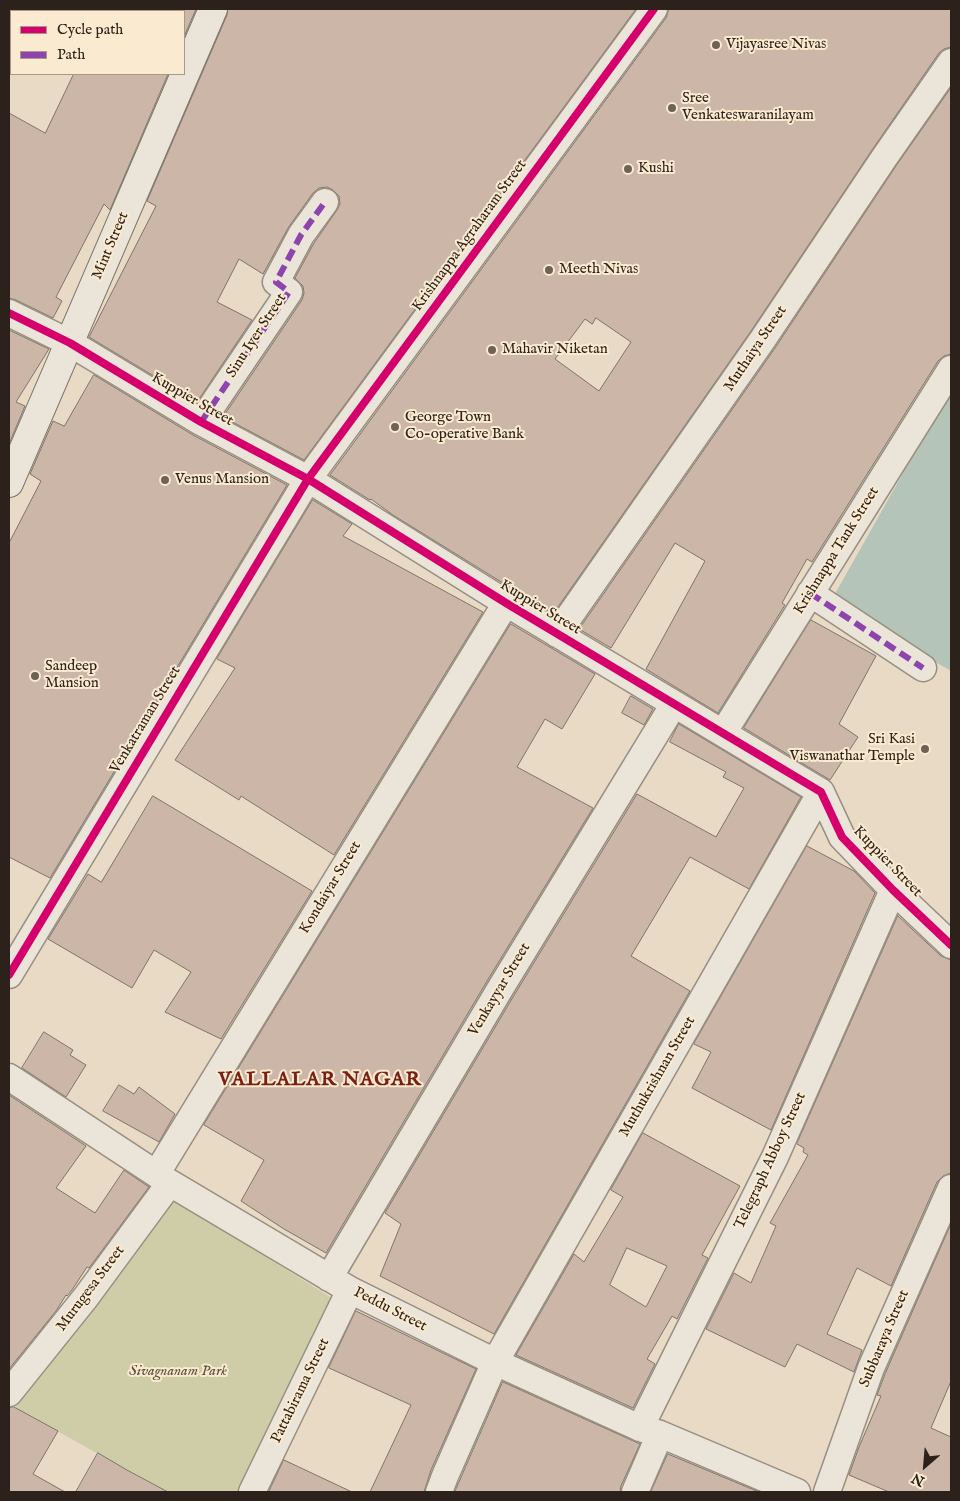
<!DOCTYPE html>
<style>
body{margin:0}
#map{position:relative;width:960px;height:1501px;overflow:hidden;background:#e8dac4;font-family:"IM FELL English",serif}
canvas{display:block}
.frame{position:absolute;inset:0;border:10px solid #2c211b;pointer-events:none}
.legend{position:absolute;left:10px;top:10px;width:175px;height:65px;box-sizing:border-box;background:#faeacf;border:1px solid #a89a87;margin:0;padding:6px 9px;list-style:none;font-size:15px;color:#2c211b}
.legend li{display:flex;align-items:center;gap:10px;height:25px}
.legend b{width:25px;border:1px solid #a89a87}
.north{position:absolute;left:900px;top:1441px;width:50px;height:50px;-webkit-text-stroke:4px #faeacf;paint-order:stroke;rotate:207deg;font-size:14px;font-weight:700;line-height:20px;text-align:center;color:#2c211b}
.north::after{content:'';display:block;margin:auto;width:18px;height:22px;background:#2c211b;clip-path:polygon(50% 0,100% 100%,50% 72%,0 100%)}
</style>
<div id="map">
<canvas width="960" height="1501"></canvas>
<div class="frame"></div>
<ul class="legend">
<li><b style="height:6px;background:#d6006c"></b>Cycle path</li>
<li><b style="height:6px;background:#8e44ad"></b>Path</li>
</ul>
<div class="north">N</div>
</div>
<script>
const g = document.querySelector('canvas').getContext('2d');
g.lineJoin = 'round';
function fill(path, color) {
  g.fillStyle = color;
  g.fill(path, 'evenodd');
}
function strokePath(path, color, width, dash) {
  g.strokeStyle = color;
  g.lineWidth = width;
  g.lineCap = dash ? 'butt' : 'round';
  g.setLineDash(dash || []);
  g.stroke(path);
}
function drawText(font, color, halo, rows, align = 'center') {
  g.font = font + ' "IM FELL English",serif';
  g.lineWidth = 4;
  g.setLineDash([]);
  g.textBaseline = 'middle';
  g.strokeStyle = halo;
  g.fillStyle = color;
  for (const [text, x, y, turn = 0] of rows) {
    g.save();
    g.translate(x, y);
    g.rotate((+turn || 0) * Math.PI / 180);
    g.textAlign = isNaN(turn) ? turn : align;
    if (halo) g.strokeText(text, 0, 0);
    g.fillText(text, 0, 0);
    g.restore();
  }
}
fill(new Path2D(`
 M 170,1197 L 335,1300 L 240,1492 L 168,1492 L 15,1408 Z`), '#cfcda7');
fill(new Path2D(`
 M 951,388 L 951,671 L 831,601 Z`), '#b4c4b8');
const building = new Path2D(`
 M 184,9 L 196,9 L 184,37 Z
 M 228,9 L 636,9 L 304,460 L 223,417 L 302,300 L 304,293 L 303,286 L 295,278 L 314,243 L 337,210 L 340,204 L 339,196 L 333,190 L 327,187 L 319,188 L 313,193 L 288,228 L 263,274 L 239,259 L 217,302 L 252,320 L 197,402 L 89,337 L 156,206 L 147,201 L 227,15 Z
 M 669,9 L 951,9 L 951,47 L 944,49 L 939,53 L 872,150 L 751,331 L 553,614 L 393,515 L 371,499 L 370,500 L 330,475 L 666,18 ZM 596,318 L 631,342 L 599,391 L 555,359 L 585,319 L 592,324 Z
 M 74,74 L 168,74 L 110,210 L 104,204 L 56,297 L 62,301 L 53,318 L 16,300 L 9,298 L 9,113 L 45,133 Z
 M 951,88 L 951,354 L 944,356 L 938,361 L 812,562 L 807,559 L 782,603 L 785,605 L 718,713 L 646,669 L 705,561 L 675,543 L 611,648 L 579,629 L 775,348 L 896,166 Z
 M 9,330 L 49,349 L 16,402 L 25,406 L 9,444 Z
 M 94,375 L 193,435 L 287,485 L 50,878 L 9,857 L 9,543 L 41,481 L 30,474 L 53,421 L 64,426 Z
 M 313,500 L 352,524 L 343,536 L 483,612 L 334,855 L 241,796 L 239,800 L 175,760 L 235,668 L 217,659 Z
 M 811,620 L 876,656 L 839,724 L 858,737 L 830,780 L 744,728 Z
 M 511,624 L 595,674 L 562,729 L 545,719 L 517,767 L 593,808 L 487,981 L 326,1253 L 284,1229 L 241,1201 L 264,1160 L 204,1125 Z
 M 631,696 L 653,709 L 644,725 L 622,713 Z
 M 679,724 L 801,797 L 749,889 L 690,857 L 631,956 L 690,991 L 494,1334 L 380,1276 L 401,1224 L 385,1213 L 513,997 L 637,794 L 716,837 L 744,788 L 723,777 L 726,772 L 670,742 Z
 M 153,796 L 312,891 L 221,1039 L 165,1012 L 191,972 L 154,950 L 132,988 L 48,939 L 88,874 L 101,882 Z
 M 807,846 L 854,871 L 875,893 L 771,1130 L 692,1088 L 711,1052 L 694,1044 Z
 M 898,916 L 941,956 L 951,960 L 951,1173 L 943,1176 L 937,1182 L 891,1286 L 857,1268 L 827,1334 L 862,1350 L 854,1372 L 797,1344 L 785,1367 L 706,1329 L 734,1273 L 751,1283 L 776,1226 L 770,1223 L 808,1155 L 803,1152 L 804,1148 L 797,1144 Z
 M 44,1032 L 73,1050 L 70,1055 L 86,1065 L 66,1097 L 22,1068 Z
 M 119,1085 L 134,1094 L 139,1087 L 175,1114 L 159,1142 L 103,1111 Z
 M 9,1095 L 86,1146 L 56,1188 L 95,1213 L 124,1170 L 149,1187 L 89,1268 L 87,1267 L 72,1290 L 67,1296 L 66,1295 L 56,1311 L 9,1369 Z
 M 643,1133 L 740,1186 L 702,1255 L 708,1258 L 677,1319 L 672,1316 L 647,1359 L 655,1364 L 633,1408 L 516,1355 L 574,1254 L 584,1262 L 623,1197 L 611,1190 ZM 627,1248 L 667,1266 L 646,1307 L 610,1285 Z
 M 951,1224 L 951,1381 L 931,1428 L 951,1437 L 951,1492 L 889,1492 L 849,1475 L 859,1447 L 881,1396 L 877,1395 L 885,1374 Z
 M 356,1311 L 476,1369 L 431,1470 L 424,1492 L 370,1492 L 411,1405 L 329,1368 Z
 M 503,1382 L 640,1444 L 621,1486 L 620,1492 L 455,1492 Z
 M 14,1407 L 58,1431 L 33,1474 L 65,1492 L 9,1492 L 9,1408 Z
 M 98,1453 L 127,1470 L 168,1492 L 76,1492 Z
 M 668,1454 L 759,1492 L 651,1492 Z
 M 284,1460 L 352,1492 L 269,1492 Z`);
fill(building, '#cbb6a7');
strokePath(building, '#7d756a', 1);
const street = new Path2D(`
 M 9,313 L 70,343 L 201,422 L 308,479 L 506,603 L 821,792 L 842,837 L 893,890 L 951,945
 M 201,422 L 289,292 L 276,282 L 301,235 L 325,202
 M 810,593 L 923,668
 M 557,634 L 763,339 L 884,158 L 951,62
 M 723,733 L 951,369
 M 9,975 L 308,479 L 654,9
 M 9,1077 L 170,1183 L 350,1290 L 495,1362 L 640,1428 L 660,1434 L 797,1492
 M 157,1173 L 506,603
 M 329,1278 L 500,989 L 674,704
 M 9,1393 L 86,1297 L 170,1183
 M 640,1428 L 775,1157 L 893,890
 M 252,1492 L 350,1290
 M 439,1492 L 445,1476 L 495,1362 L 821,792
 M 635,1492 L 660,1434
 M 827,1492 L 871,1368 L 951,1188`);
const secondary = new Path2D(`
 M 9,483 L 213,9`);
strokePath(street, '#988e81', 29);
strokePath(secondary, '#7d756a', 30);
strokePath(street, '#ebe4d9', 26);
strokePath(secondary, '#ebe4d9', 28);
strokePath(new Path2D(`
 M 201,422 L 289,292 L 276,282 L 301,235 L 325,202
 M 810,593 L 923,668`), '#8e44ad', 6, [12, 6]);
strokePath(new Path2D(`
 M 9,313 L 70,343 L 201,422 L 308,479 L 506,603 L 821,792 L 842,837 L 893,890 L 951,945
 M 9,975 L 308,479 L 654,9`), '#d6006c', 8);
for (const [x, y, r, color] of [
 [716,45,5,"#6e6256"],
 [672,108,5,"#6e6256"],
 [628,169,5,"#6e6256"],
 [549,270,5,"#6e6256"],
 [492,350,5,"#6e6256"],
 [395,427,5,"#6e6256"],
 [165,480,5,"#6e6256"],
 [35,676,5,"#6e6256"],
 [925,749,5,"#6e6256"]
]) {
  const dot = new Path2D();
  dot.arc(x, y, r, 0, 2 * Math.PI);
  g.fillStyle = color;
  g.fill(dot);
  strokePath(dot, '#faeacf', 2);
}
drawText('15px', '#2c211b', '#faeacf', [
 ["Vijayasree Nivas",726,45],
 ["Sree",682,99],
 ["Venkateswaranilayam",682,116],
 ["Kushi",638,169],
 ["Meeth Nivas",559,270],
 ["Mahavir Niketan",502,350],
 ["George Town",405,418],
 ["Co-operative Bank",405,435],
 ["Venus Mansion",175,480],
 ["Sandeep",45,667],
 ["Mansion",45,684],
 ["Sri Kasi",915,740,"right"],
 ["Viswanathar Temple",915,757,"right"]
], 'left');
drawText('15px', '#2c211b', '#faeacf', [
 ["Krishnappa Agraharam Street",470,236,-54],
 ["Mint Street",111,246,-67],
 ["Sinu Iyer Street",257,336,-57],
 ["Muthaiya Street",756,349,-56],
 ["Kuppier Street",192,400,30],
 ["Krishnappa Tank Street",837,551,-58],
 ["Kuppier Street",540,608,31],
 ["Venkatraman Street",146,720,-59],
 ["Kuppier Street",887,862,46],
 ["Kondaiyar Street",331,888,-59],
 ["Venkayyar Street",500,990,-59],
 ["Muthukrishnan Street",658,1077,-60],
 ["Telegraph Abboy Street",771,1161,-65],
 ["Murugesa Street",91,1289,-53],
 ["Peddu Street",390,1310,27],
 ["Subbaraya Street",885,1339,-67],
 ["Pattabirama Street",301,1391,-64]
]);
drawText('italic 15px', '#57513e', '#faeacf', [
 ["Sivagnanam Park",178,1372]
]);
g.letterSpacing = '1px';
drawText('bold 20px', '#7a1f14', '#faeacf', [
 ["VALLALAR NAGAR",320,1081]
]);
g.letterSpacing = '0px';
</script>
